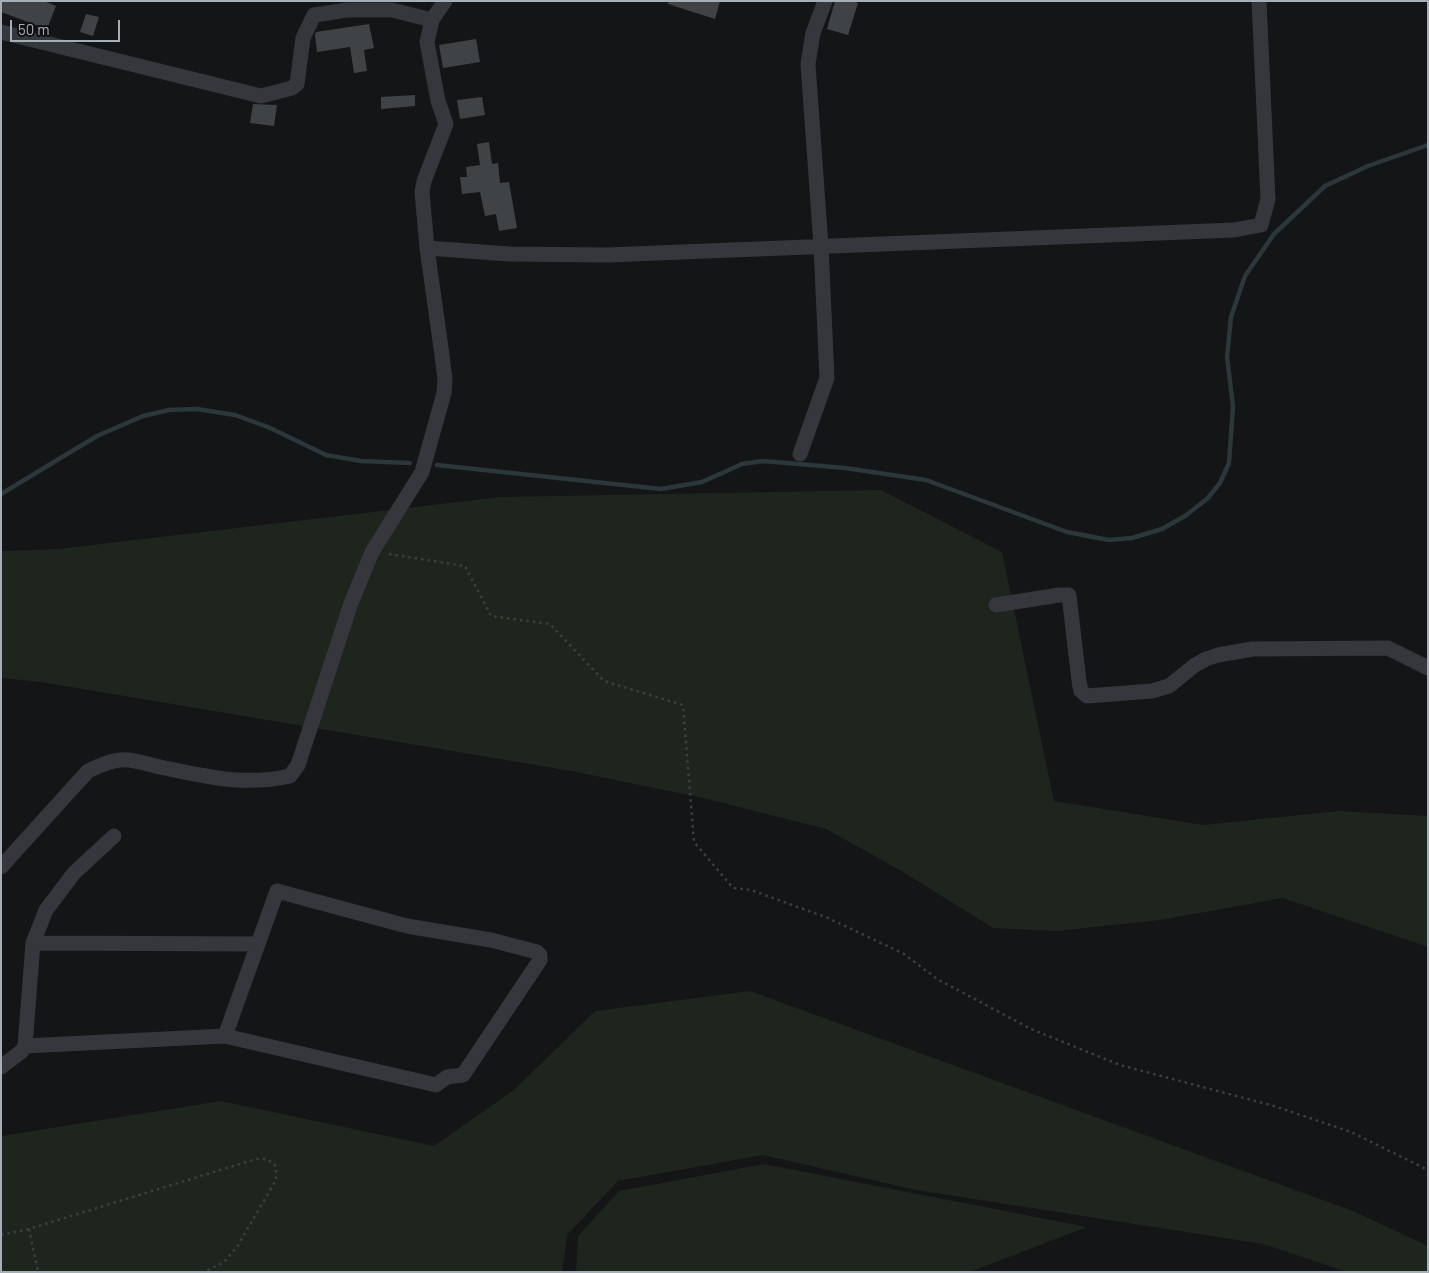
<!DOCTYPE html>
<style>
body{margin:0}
#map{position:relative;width:1429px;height:1273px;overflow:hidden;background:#141516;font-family:Barlow,sans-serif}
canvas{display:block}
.frame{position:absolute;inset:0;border:2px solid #a6aeb7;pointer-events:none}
.scale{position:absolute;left:10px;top:20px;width:110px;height:22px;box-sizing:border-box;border:2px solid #a6aeb7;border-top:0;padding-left:6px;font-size:15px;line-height:18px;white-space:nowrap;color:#a6aeb7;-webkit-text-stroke:4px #0f1011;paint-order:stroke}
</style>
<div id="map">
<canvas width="1429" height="1273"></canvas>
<div class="frame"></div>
<div class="scale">50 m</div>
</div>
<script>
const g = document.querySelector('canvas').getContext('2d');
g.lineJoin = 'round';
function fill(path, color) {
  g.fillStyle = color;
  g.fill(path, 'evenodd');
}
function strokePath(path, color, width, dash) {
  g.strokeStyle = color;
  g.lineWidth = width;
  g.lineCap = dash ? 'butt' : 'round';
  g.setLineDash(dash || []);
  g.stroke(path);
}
fill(new Path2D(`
 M 881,490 L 1002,552 L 1054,801 L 1203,825 L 1339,811 L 1428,816 L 1428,947 L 1283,898 L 1160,920 L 1057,931 L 993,928 L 903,872 L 826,829 L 699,797 L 571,771 L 41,682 L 1,678 L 1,551 L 58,549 L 500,497 Z
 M 750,991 L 1353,1211 L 1428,1246 L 1428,1272 L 1347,1272 L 1263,1244 L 916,1190 L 763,1155 L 618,1181 L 567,1235 L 562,1272 L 1,1272 L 1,1136 L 221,1101 L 434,1146 L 514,1090 L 595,1011 Z
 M 764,1164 L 1087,1227 L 970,1272 L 576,1272 L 578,1236 L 619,1191 Z`), '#1d251c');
strokePath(new Path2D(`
 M 437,465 L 661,489 L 702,482 L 742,464 L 763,461 L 845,468 L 926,480 L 1067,532 L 1109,540 L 1132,538 L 1162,529 L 1185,516 L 1207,499 L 1220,483 L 1229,463 L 1233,406 L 1227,357 L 1231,317 L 1245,276 L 1274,234 L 1325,186 L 1368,166 L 1428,145
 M 1,494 L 97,436 L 143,416 L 169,410 L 197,409 L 235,415 L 268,427 L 326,455 L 361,461 L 410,463`), '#2a373b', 4.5);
fill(new Path2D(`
 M 1,1 L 44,1 L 56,6 L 47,29 L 1,12 Z
 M 669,1 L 720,1 L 715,19 L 668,4 Z
 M 835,1 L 851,1 L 858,3 L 848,35 L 827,29 Z
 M 86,14 L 99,17 L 93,36 L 80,32 Z
 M 369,24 L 374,48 L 364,50 L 367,71 L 354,73 L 350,47 L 317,52 L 315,35 L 316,32 Z
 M 476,39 L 480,62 L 443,68 L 439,45 Z
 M 415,95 L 415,106 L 381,109 L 381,97 Z
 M 482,97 L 485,115 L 460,119 L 457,100 Z
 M 253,104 L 277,105 L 274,126 L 250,123 Z
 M 489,142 L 492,164 L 498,163 L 500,183 L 509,182 L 517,228 L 499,231 L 496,214 L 485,216 L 480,192 L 462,194 L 460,177 L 467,177 L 466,167 L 480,165 L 477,144 Z`), '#404346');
strokePath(new Path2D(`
 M 389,554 L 465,566 L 491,616 L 550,624 L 604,681 L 683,705 L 694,842 L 733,888 L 751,890 L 828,918 L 904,954 L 937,979 L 1031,1029 L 1120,1065 L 1274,1106 L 1351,1132 L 1428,1170
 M 29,1229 L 38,1272
 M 1,1235 L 29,1229 L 256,1159 L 267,1159 L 276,1166 L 276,1180 L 237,1247 L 223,1263 L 203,1272`), '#3b3f43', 2.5, [2.5, 4]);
strokePath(new Path2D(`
 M 1,32 L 261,96 L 292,88 L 297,84 L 303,38 L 314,15 L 347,10 L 392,10 L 432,20
 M 427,248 L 509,254 L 607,255 L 1234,230 L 1261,225 L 1268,199 L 1259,1
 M 800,454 L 827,378 L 821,246 L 808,64 L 813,33 L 825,1
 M 996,605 L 1059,595 L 1069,595 L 1079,681 L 1081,691 L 1087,696 L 1152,691 L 1169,686 L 1195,665 L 1206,659 L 1218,655 L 1253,649 L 1388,648 L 1428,668
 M 1,867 L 88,771 C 99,766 108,761 120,760 C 132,758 153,766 165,768 C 208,777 246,786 290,776 L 298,765 L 351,603 L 372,552 L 422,472 L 444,393 L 445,380 L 442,355 L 427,248 L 422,192 L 424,181 L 446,124 L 438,101 L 427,42 L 432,20 L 445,1
 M 33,943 L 258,944
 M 25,1046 L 225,1036 L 436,1085 L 447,1077 L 463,1075 L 540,960 L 540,955 L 537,952 L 491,940 L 407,926 L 277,891 L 225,1036
 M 1,1067 L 22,1051 L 25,1046 L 33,943 L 46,910 L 74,873 L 114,836`), '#35373c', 15);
</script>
